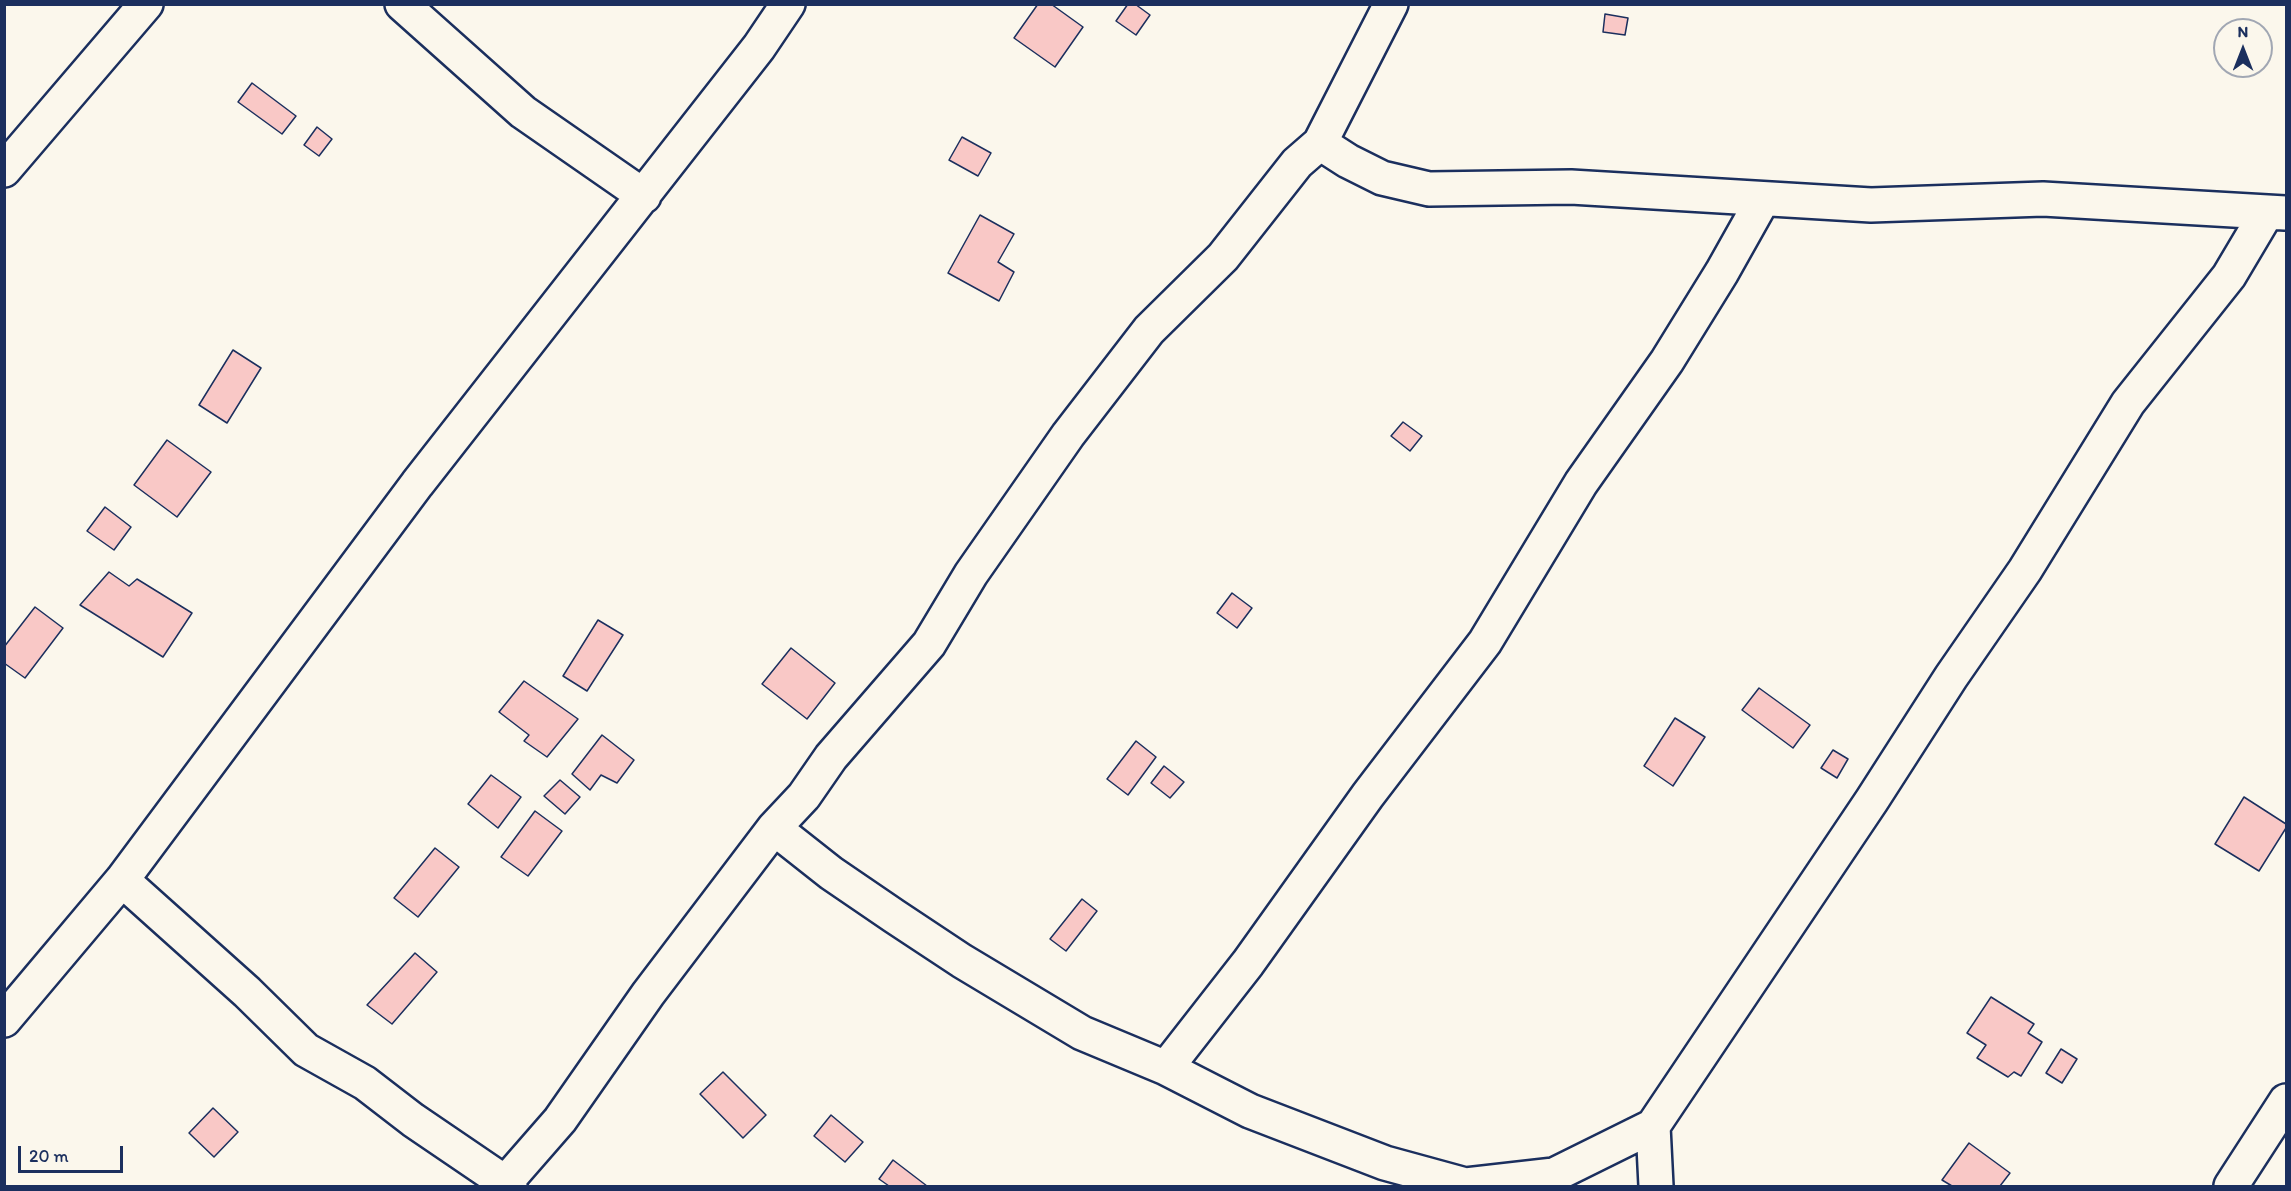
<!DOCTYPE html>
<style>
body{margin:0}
#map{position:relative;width:2291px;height:1191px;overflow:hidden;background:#fbf7ec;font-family:Itim,sans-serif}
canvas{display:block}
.frame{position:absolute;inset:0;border:6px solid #1b2f5e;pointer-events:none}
.north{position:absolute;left:2213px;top:18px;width:60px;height:60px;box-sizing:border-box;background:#fbf7ec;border:2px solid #a1a7b3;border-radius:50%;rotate:0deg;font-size:16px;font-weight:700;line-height:24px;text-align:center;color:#1b2f5e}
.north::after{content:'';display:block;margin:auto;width:21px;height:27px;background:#1b2f5e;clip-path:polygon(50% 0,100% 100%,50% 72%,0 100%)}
.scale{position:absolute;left:18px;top:1146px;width:105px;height:27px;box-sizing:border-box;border:3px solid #1b2f5e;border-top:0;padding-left:8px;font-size:18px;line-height:21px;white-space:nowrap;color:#1b2f5e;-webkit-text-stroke:4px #fbf7ec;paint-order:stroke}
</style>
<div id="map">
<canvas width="2291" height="1191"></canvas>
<div class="frame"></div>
<div class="north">N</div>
<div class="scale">20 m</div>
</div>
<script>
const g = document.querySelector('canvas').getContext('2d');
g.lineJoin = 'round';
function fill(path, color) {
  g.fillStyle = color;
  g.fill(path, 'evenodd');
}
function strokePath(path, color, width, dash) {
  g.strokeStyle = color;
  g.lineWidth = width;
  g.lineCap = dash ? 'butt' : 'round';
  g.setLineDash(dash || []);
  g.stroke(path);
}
const building = new Path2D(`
 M 1038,4 L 1051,4 L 1083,27 L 1055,67 L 1014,38 Z
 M 1128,4 L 1135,4 L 1150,15 L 1136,35 L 1116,21 Z
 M 1605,14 L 1628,18 L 1625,35 L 1603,32 Z
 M 252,83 L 296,116 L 282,134 L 238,102 Z
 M 317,127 L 332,139 L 319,156 L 304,145 Z
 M 962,137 L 991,153 L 978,176 L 949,160 Z
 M 980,215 L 1014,234 L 998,262 L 1014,272 L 999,301 L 948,273 Z
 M 233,350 L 261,368 L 227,423 L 199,405 Z
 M 1403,422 L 1422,436 L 1410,451 L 1391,436 Z
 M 167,440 L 211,472 L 177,517 L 134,485 Z
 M 105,507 L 131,527 L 114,550 L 87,531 Z
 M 109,572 L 129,586 L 137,579 L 192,613 L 163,657 L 80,605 Z
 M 1232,593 L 1252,608 L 1237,628 L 1217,613 Z
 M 35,607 L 63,628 L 25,678 L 4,663 L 4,647 Z
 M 598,620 L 623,635 L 587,691 L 563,676 Z
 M 791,648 L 835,683 L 807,719 L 762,684 Z
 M 524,681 L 578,719 L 547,757 L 524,741 L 529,735 L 499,712 Z
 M 1759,688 L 1810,725 L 1793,748 L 1742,710 Z
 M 1675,718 L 1705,737 L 1673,786 L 1644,766 Z
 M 602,735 L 634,760 L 617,783 L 601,775 L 590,790 L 572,774 Z
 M 1136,741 L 1156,757 L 1128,795 L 1107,779 Z
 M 1833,750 L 1848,759 L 1837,778 L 1821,768 Z
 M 1164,766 L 1184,782 L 1170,798 L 1151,783 Z
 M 491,775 L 521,797 L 498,828 L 468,804 Z
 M 560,780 L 580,797 L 565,814 L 544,796 Z
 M 2244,797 L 2286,824 L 2286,828 L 2259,871 L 2215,844 Z
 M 535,811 L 562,831 L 528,876 L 501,857 Z
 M 435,848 L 459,867 L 418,917 L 394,898 Z
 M 1082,899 L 1097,911 L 1066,951 L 1050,939 Z
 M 415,953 L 437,972 L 392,1024 L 367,1005 Z
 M 1991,997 L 2034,1024 L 2028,1033 L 2042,1042 L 2021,1076 L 2014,1072 L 2008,1077 L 1977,1058 L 1986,1045 L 1967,1033 Z
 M 2061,1049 L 2077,1059 L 2062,1083 L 2046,1073 Z
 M 723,1072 L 766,1115 L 743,1138 L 700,1094 Z
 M 213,1108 L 238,1132 L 214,1157 L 189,1133 Z
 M 831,1115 L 863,1142 L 845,1162 L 814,1136 Z
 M 1969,1143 L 2010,1173 L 2000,1186 L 1952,1186 L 1942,1180 Z
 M 893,1160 L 927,1186 L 889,1186 L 879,1179 Z`);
fill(building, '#f9c8c6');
strokePath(building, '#1b2f5e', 1.5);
const minor = new Path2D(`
 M 402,4 L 523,112 L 644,196
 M 1320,143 L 1348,161 L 1382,178 L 1429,189 L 1571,187 L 1871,205 L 2043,199 L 2285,213
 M 4,170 L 146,4
 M 774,828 L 831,873 L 894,916 L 962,961 L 1082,1033 L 1166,1068 L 1250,1111 L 1385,1163 L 1469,1186
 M 122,880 L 247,992 L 306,1050 L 365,1083 L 413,1120 L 510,1186
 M 4,1020 L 122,880 L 417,484 L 759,47 L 788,4
 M 1166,1068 L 1248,963 L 1368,795 L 1485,642 L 1581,483 L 1667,361 L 1722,272 L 1763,199
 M 1653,1126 L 1656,1186
 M 505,1183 L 560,1120 L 648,994 L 774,828 L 804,796 L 831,757 L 929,644 L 971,574 L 1068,435 L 1149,330 L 1223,257 L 1297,163 L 1320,143 L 1391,4
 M 1466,1185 L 1554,1175 L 1653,1126 L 1872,800 L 1951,677 L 2025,570 L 2128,403 L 2229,276 L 2267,212
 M 2231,1186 L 2286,1101`);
strokePath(minor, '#1b2f5e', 38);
strokePath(minor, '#fbf7ec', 33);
</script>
